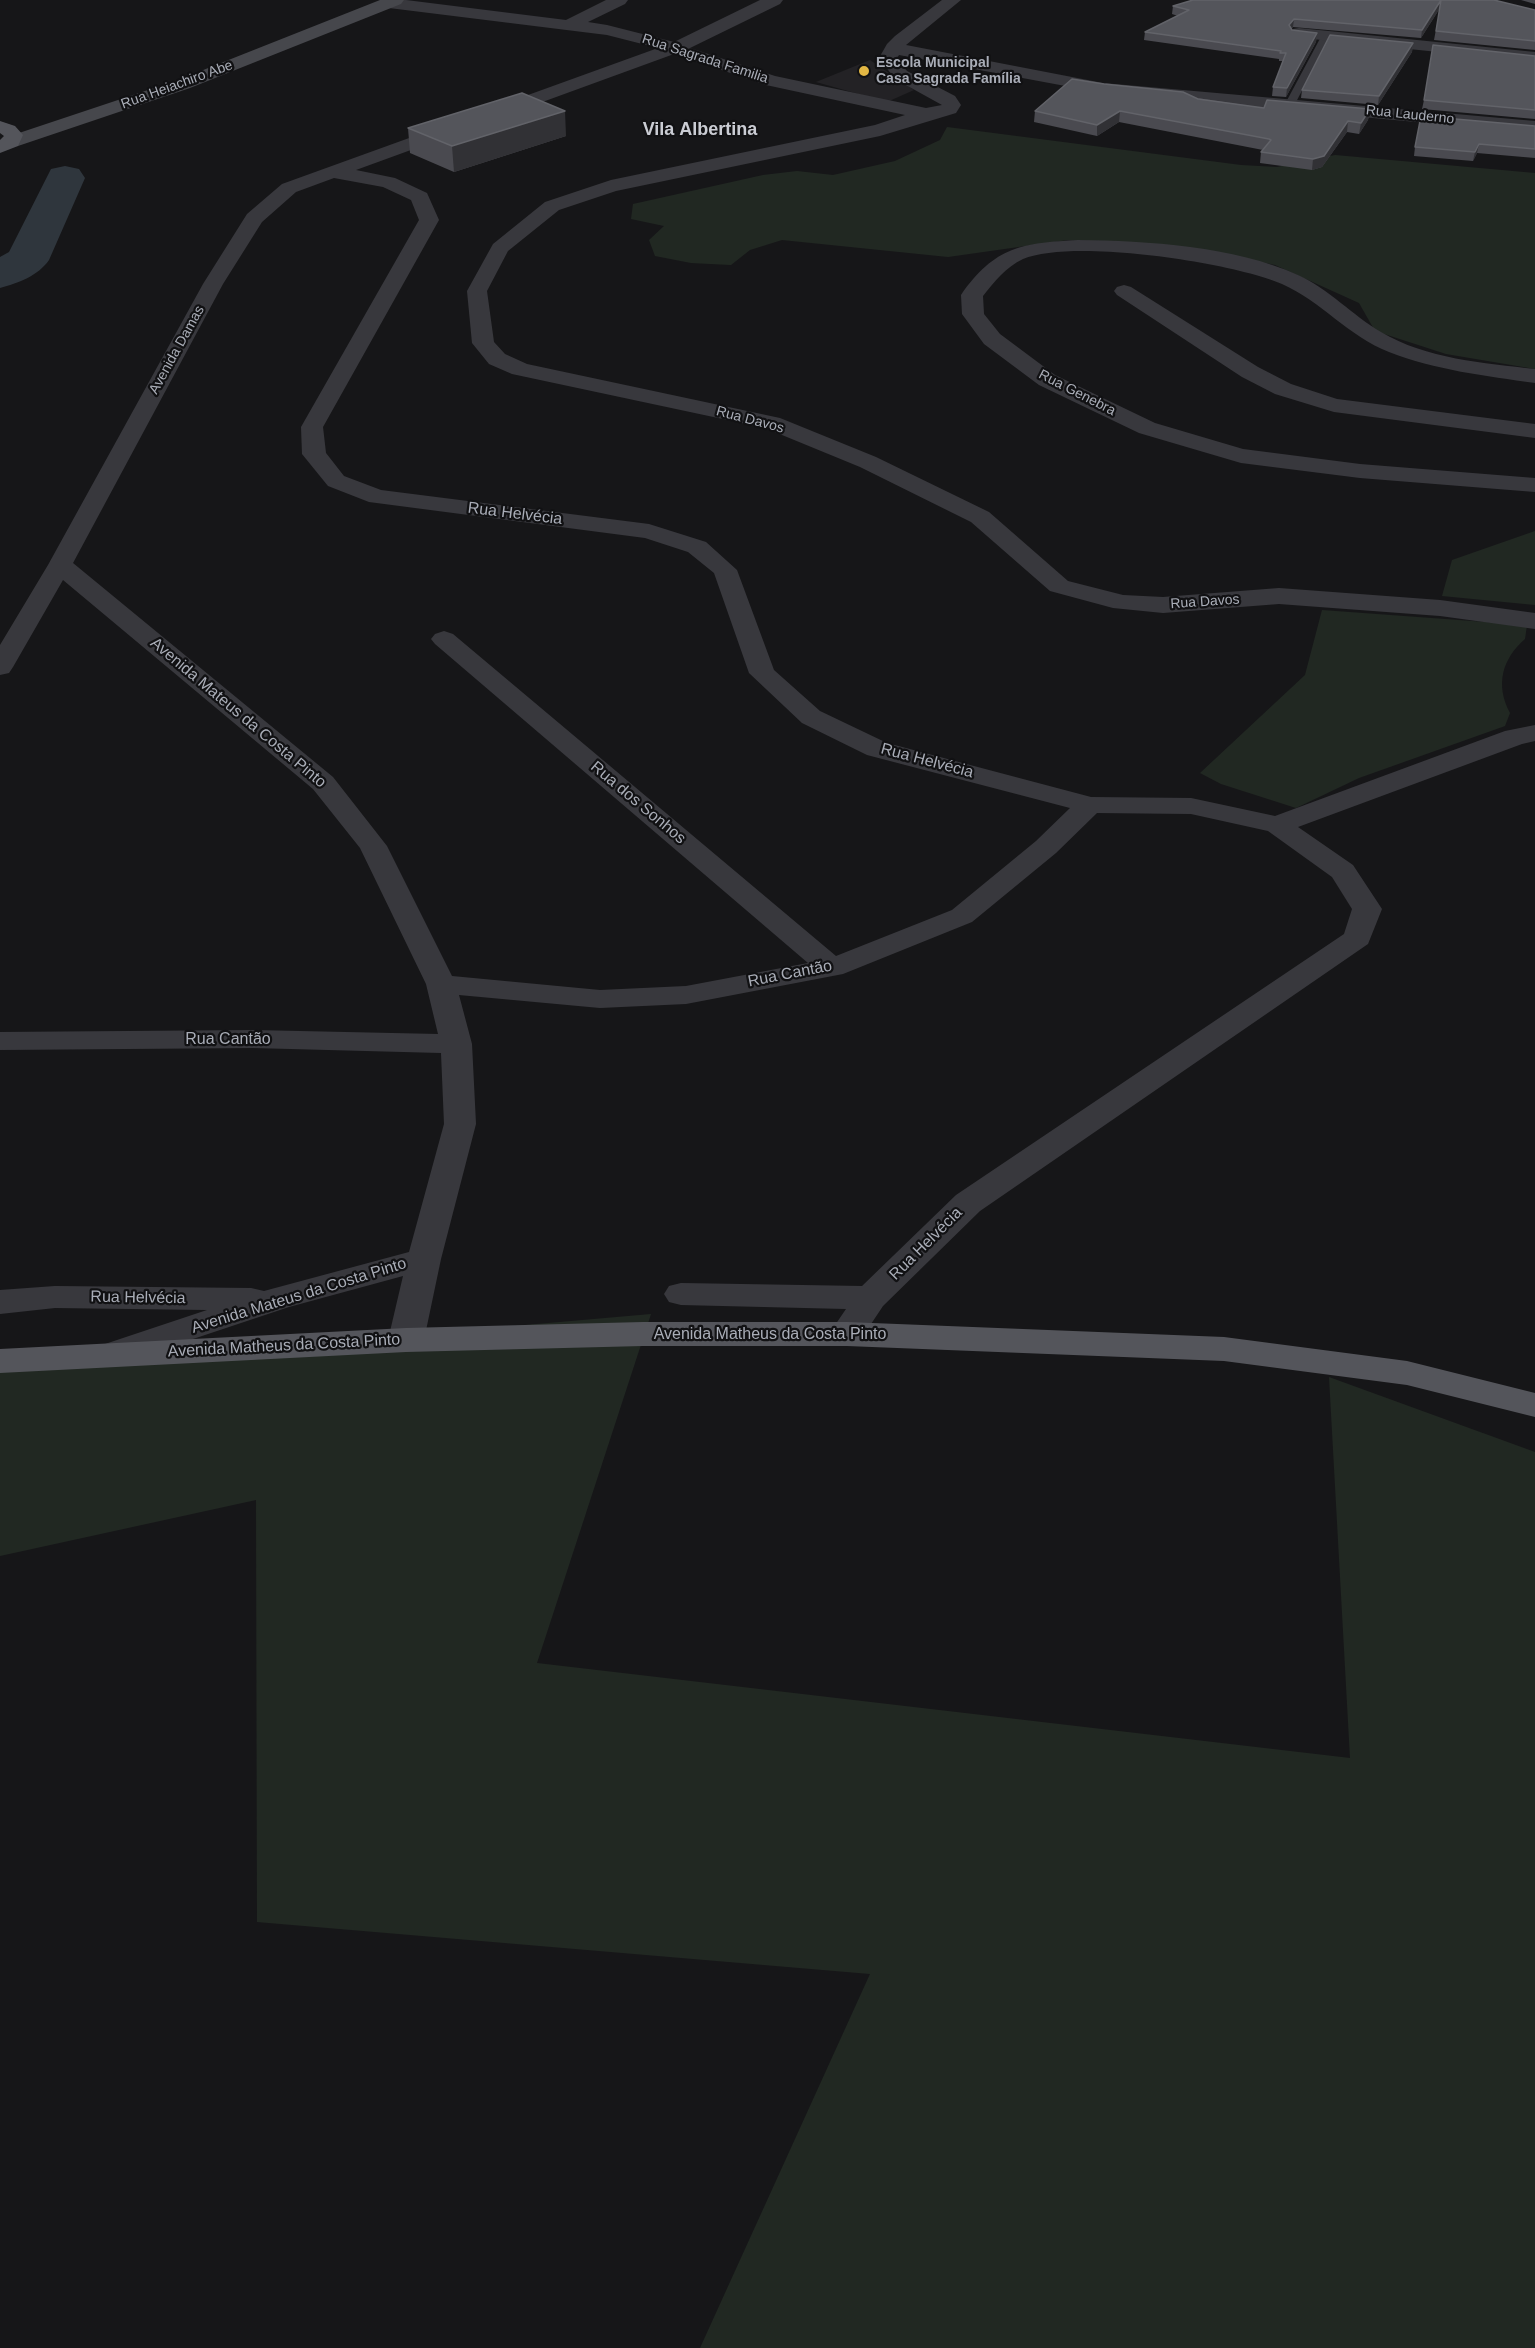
<!DOCTYPE html>
<meta charset="utf-8">
<style>
body{margin:0}
canvas{display:block;background:#161618}
</style>
<canvas width="1535" height="2348"></canvas>
<script>
const g = document.querySelector('canvas').getContext('2d');
g.lineJoin = 'round';
function fill(path, color) {
  g.fillStyle = color;
  g.fill(path, 'evenodd');
}
function strokePath(path, color, width, dash) {
  g.strokeStyle = color;
  g.lineWidth = width;
  g.lineCap = dash ? 'butt' : 'round';
  g.setLineDash(dash || []);
  g.stroke(path);
}
function drawText(font, color, halo, rows, align = 'center') {
  g.font = font + ' Helvetica,sans-serif';
  g.lineWidth = 4.5;
  g.setLineDash([]);
  g.textBaseline = 'middle';
  g.strokeStyle = halo;
  g.fillStyle = color;
  for (const [text, x, y, turn = 0] of rows) {
    g.save();
    g.translate(x, y);
    g.rotate((+turn || 0) * Math.PI / 180);
    g.textAlign = isNaN(turn) ? turn : align;
    if (halo) g.strokeText(text, 0, 0);
    g.fillText(text, 0, 0);
    g.restore();
  }
}
fill(new Path2D(`
 M 870,60 L 914,90 L 887,102 L 816,82 Z`), '#232225');
fill(new Path2D(`
 M 947,127 L 1241,165 L 1277,167 L 1335,155 L 1535,173 L 1535,369 L 1446,354 L 1375,331 L 1359,303 L 1275,265 L 1213,252 L 1128,243 L 1068,240 L 948,257 L 782,240 L 750,250 L 731,265 L 691,263 L 655,256 L 649,240 L 664,226 L 631,219 L 633,204 L 763,175 L 797,171 L 833,175 L 895,161 L 940,140 Z
 M 1535,531 L 1535,605 L 1442,596 L 1452,560 Z
 M 1322,610 L 1527,625 L 1525,639 C 1502,659 1495,685 1510,713 L 1505,726 L 1359,778 L 1296,808 L 1221,784 L 1200,773 L 1305,675 Z
 M 651,1314 L 537,1663 L 1350,1758 L 1329,1377 L 1535,1452 L 1535,2348 L 700,2348 L 870,1974 L 257,1922 L 256,1500 L 0,1556 L 0,1371 Z`), '#212822');
fill(new Path2D(`
 M 65,166 L 79,169 L 85,178 L 49,260 C 38,276 18,283 0,288 L 0,257 L 9,252 L 51,169 Z`), '#2f363d');
fill(new Path2D(`
 M 1323,33 L 1331,35 L 1295,104 L 1286,106 L 1285,104 Z`), '#38383d');
fill(new Path2D(`
 M 383,0 L 406,0 L 566,20 L 606,0 L 628,0 L 625,4 L 588,22 L 607,25 L 674,42 L 760,0 L 783,0 L 780,4 L 690,48 L 775,76 L 926,108 L 942,105 L 895,79 L 879,58 L 887,44 L 895,36 L 942,0 L 961,0 L 906,45 L 1103,83 L 1535,121 L 1535,133 L 1103,93 L 899,55 L 897,58 L 907,71 L 955,96 L 961,105 L 956,113 L 880,136 L 616,191 L 559,210 L 508,251 L 487,291 L 494,342 L 505,354 L 527,364 L 780,418 L 876,457 L 989,512 L 1068,581 L 1123,595 L 1163,597 L 1279,588 L 1440,600 L 1535,613 L 1535,629 L 1440,616 L 1279,604 L 1163,613 L 1113,608 L 1050,591 L 971,522 L 860,467 L 765,428 L 512,374 L 489,364 L 472,343 L 467,291 L 493,244 L 545,202 L 611,180 L 875,125 L 905,115 L 766,85 L 674,54 L 356,170 L 395,178 L 427,193 L 439,220 L 323,427 L 326,453 L 344,476 L 381,490 L 649,524 L 706,542 L 737,570 L 774,670 L 820,711 L 887,743 L 1091,797 L 1191,798 L 1275,816 L 1505,731 L 1535,725 L 1535,741 L 1522,744 L 1298,827 L 1353,865 L 1382,909 L 1368,944 L 980,1211 L 883,1306 L 859,1342 L 847,1346 L 835,1342 L 829,1334 L 846,1309 L 681,1305 L 669,1302 L 664,1294 L 669,1286 L 681,1283 L 862,1286 L 956,1195 L 1344,934 L 1352,909 L 1332,877 L 1268,831 L 1191,814 L 1097,813 L 1056,853 L 972,922 L 843,974 L 686,1004 L 600,1008 L 459,995 L 472,1044 L 476,1124 L 441,1259 L 424,1340 L 418,1348 L 406,1352 L 394,1348 L 388,1340 L 403,1276 L 289,1307 L 112,1366 L 99,1362 L 94,1354 L 99,1346 L 207,1310 L 55,1308 L 0,1314 L 0,1290 L 55,1286 L 251,1288 L 264,1291 L 409,1252 L 444,1124 L 441,1053 L 253,1048 L 0,1050 L 0,1032 L 253,1030 L 438,1034 L 426,984 L 360,848 L 313,789 L 63,580 L 13,667 L 9,673 L 0,675 L 0,645 L 48,565 L 203,284 L 247,214 L 282,184 L 658,48 L 607,35 L 389,8 L 383,7 L 380,3 ZM 334,178 L 383,187 L 411,200 L 419,220 L 301,427 L 302,454 L 328,486 L 369,502 L 645,538 L 688,552 L 714,573 L 749,673 L 802,723 L 867,755 L 1070,808 L 1036,841 L 952,910 L 836,956 L 453,634 L 444,631 L 435,634 L 431,639 L 435,644 L 808,963 L 686,986 L 600,990 L 452,976 L 387,846 L 333,777 L 73,563 L 223,284 L 262,222 L 296,192 Z
 M 1299,28 L 1535,52 L 1535,62 L 1293,37 L 1290,33 L 1293,29 Z
 M 1078,240 C 1148,241 1234,246 1298,275 C 1329,289 1352,315 1381,332 C 1426,359 1484,363 1535,369 L 1535,383 C 1486,376 1435,370 1389,352 C 1348,336 1321,301 1282,284 C 1232,262 1072,238 1023,259 C 1006,267 994,282 983,296 L 984,314 L 1000,334 L 1055,375 L 1155,423 L 1243,449 L 1360,464 L 1535,478 L 1535,492 L 1360,478 L 1241,463 L 1139,433 L 1039,385 L 984,344 L 962,314 L 961,295 C 995,246 1023,243 1078,240 Z
 M 1124,285 L 1131,287 L 1258,367 L 1291,384 L 1337,399 L 1535,424 L 1535,438 L 1334,412 L 1275,394 L 1242,377 L 1117,295 L 1114,291 L 1117,287 Z`), '#38383d');
fill(new Path2D(`
 M 380,0 L 404,0 L 401,4 L 190,88 L 18,146 L 4,146 L 2,142 L 4,138 L 178,80 Z`), '#46474c');
fill(new Path2D(`
 M 0,121 L 15,126 L 23,135 L 18,146 L 0,153 L 0,140 L 4,136 L 0,133 Z
 M 643,1322 L 847,1322 L 1224,1337 L 1407,1361 L 1535,1393 L 1535,1417 L 1407,1385 L 1224,1361 L 847,1346 L 643,1346 L 406,1352 L 0,1373 L 0,1349 L 406,1328 Z`), '#54555b');
fill(new Path2D(`
 M 1193,0 L 1494,0 L 1535,10 L 1535,50 L 1434,40 L 1440,8 L 1421,38 L 1293,27 L 1291,29 L 1292,30 L 1317,33 L 1316,42 L 1286,97 L 1272,96 L 1273,87 L 1283,61 L 1279,61 L 1279,59 L 1144,40 L 1145,32 L 1178,16 L 1172,14 L 1173,6 Z
 M 1521,0 L 1535,0 L 1535,4 Z
 M 1413,43 L 1412,52 L 1378,105 L 1301,98 L 1302,90 Z
 M 1535,56 L 1535,119 L 1422,109 L 1424,100 Z
 M 1104,84 L 1264,108 L 1370,109 L 1368,120 L 1359,134 L 1347,132 L 1322,167 L 1312,170 L 1260,163 L 1261,152 L 1263,150 L 1119,122 L 1097,136 L 1034,122 L 1035,111 Z
 M 1535,126 L 1535,158 L 1477,153 L 1473,161 L 1414,156 L 1415,147 Z
 M 408,128 L 566,136 L 454,172 L 410,153 Z`), '#4a4a50');
fill(new Path2D(`
 M 1441,0 L 1440,8 L 1421,38 L 1422,30 Z
 M 1294,19 L 1293,27 L 1288,33 L 1289,25 Z
 M 1317,33 L 1316,42 L 1286,97 L 1287,88 Z
 M 1413,43 L 1412,52 L 1378,105 L 1379,96 Z
 M 1370,109 L 1368,120 L 1359,134 L 1361,123 Z
 M 565,111 L 566,136 L 454,172 L 452,146 Z
 M 1120,111 L 1119,122 L 1097,136 L 1097,125 Z
 M 1348,121 L 1347,132 L 1322,167 L 1312,170 L 1313,159 Z
 M 1479,144 L 1477,153 L 1473,161 L 1475,152 Z`), '#313135');
const building = new Path2D(`
 M 1193,0 L 1441,0 L 1422,30 L 1294,19 L 1289,25 L 1292,30 L 1317,33 L 1287,88 L 1273,87 L 1286,53 L 1280,53 L 1281,51 L 1145,32 L 1189,10 L 1173,6 Z
 M 1441,0 L 1494,0 L 1535,10 L 1535,41 L 1436,31 Z
 M 1330,35 L 1413,43 L 1379,96 L 1302,90 Z
 M 1433,45 L 1535,56 L 1535,110 L 1424,100 Z
 M 1072,79 L 1104,84 L 1183,92 L 1198,99 L 1264,108 L 1267,100 L 1370,109 L 1361,123 L 1348,121 L 1324,156 L 1313,159 L 1261,152 L 1271,140 L 1269,139 L 1120,111 L 1097,125 L 1035,111 Z
 M 522,93 L 565,111 L 452,146 L 408,128 Z
 M 1421,116 L 1535,126 L 1535,149 L 1479,144 L 1475,152 L 1415,147 Z`);
fill(building, '#54555b');
strokePath(building, '#626369', 1.5);
for (const [x, y, r, color] of [
 [864,71,6,"#e2b744"]
]) {
  const dot = new Path2D();
  dot.arc(x, y, r, 0, 2 * Math.PI);
  g.fillStyle = color;
  g.fill(dot);
  strokePath(dot, '#111113', 2);
}
drawText('14px', '#a9adb7', '#111113', [
 ["Rua Sagrada Familia",705,59,18],
 ["Rua Heiachiro Abe",177,85,-20],
 ["Rua Lauderno",1410,115,6],
 ["Avenida Damas",177,350,-61],
 ["Rua Genebra",1077,393,27],
 ["Rua Davos",750,420,15],
 ["Rua Davos",1205,602,-4]
]);
drawText('bold 14px', '#a9adb7', '#111113', [
 ["Escola Municipal",876,63],
 ["Casa Sagrada Família",876,79]
], 'left');
drawText('16px', '#a9adb7', '#111113', [
 ["Rua Helvécia",515,514,7],
 ["Avenida Mateus da Costa Pinto",238,713,40],
 ["Rua Helvécia",927,761,15],
 ["Rua dos Sonhos",638,803,40],
 ["Rua Cantão",790,974,-11],
 ["Rua Cantão",228,1040],
 ["Rua Helvécia",926,1244,-45],
 ["Avenida Mateus da Costa Pinto",299,1296,-17],
 ["Rua Helvécia",138,1298,1],
 ["Avenida Matheus da Costa Pinto",770,1335],
 ["Avenida Matheus da Costa Pinto",284,1346,-3]
]);
drawText('bold 18px', '#caccd3', '#111113', [
 ["Vila Albertina",700,130]
]);
</script>
